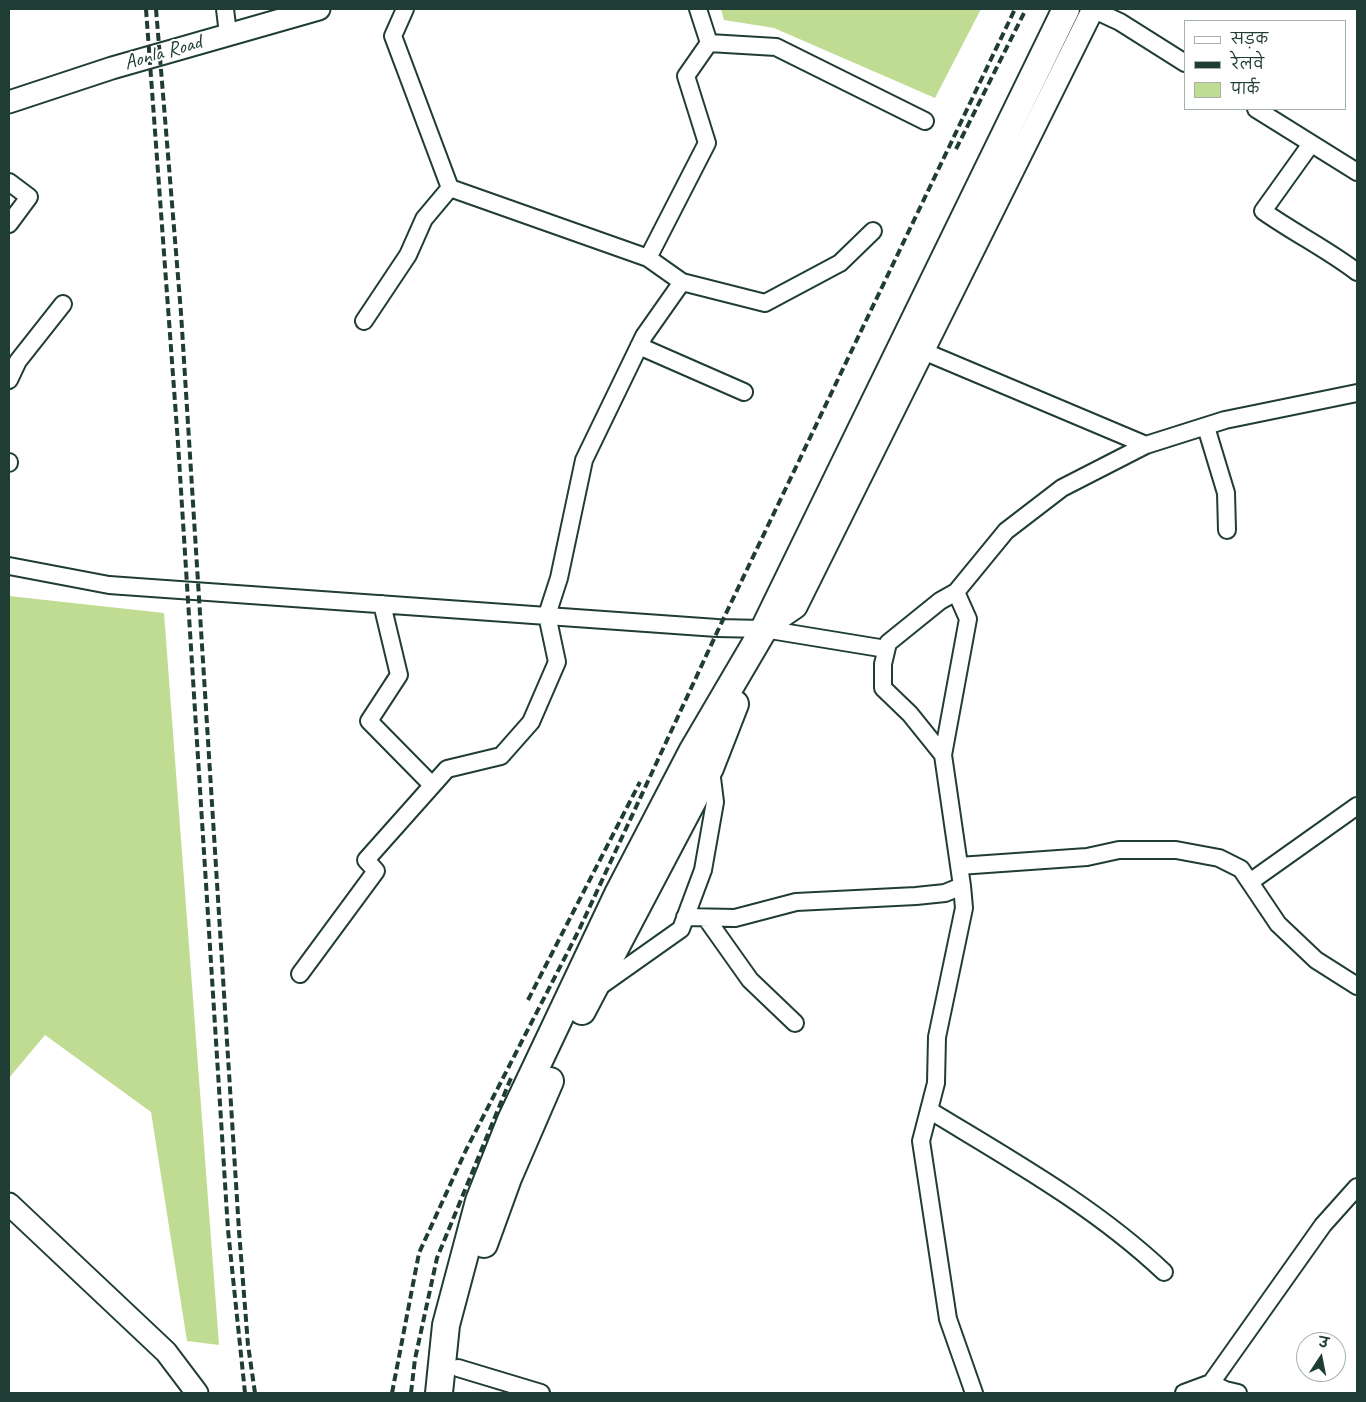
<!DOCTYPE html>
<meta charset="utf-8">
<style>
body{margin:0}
#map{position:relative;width:1366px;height:1402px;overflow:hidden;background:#fff;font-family:Caveat,"Playpen Sans Deva",sans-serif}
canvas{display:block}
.frame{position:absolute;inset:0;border:10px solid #1f3d34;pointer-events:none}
.legend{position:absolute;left:1184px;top:20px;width:162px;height:90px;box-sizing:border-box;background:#fff;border:1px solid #a5b1ae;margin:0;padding:6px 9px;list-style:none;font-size:15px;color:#1f3d34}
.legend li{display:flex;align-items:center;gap:10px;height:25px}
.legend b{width:25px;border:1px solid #a5b1ae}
.north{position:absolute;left:1296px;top:1332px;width:50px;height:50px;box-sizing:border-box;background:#fff;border:1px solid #a5b1ae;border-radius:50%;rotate:11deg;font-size:14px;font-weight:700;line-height:20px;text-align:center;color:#1f3d34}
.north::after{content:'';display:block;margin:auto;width:18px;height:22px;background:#1f3d34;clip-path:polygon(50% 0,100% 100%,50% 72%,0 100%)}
</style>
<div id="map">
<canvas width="1366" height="1402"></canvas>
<div class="frame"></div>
<ul class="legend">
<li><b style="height:6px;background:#fff"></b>सड़क</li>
<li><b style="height:6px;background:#1f3d34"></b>रेलवे</li>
<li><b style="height:14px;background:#c0dc93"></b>पार्क</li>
</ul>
<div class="north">उ</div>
</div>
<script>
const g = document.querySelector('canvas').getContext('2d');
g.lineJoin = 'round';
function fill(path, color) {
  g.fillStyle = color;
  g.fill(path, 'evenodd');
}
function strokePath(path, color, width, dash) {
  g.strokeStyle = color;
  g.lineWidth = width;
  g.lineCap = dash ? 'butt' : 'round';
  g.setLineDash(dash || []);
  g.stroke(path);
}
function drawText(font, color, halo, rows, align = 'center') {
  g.font = font + ' Caveat,sans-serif';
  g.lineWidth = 4;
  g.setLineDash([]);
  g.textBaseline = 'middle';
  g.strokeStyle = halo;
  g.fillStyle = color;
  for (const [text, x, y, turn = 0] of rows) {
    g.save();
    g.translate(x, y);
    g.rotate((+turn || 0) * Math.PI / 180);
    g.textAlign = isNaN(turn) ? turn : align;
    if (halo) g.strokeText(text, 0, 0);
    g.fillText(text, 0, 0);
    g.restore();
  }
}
fill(new Path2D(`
 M 721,9 L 981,9 L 935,98 L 774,28 L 724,20 Z
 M 9,596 L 164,613 L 219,1345 L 187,1341 L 151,1112 L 45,1035 L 9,1078 Z`), '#c0dc93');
const minor = new Path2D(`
 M 225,9 L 228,34
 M 405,9 L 393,36 L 450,188 L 648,258 L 682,282 L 765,303 L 840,263 L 873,231
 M 698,9 L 709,43 L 776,47 L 925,121
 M 1092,9 L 1120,22 L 1185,63
 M 1256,109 L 1357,172
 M 1311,144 L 1263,211 C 1294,233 1327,249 1357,272
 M 9,182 L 29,197 L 9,224
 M 648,258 L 707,143 L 686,76 L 709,43
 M 364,321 L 408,255 L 424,219 L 450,188
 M 639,346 L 744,392
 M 923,351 L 1146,445
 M 9,380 L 18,361 L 63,304
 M 1206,427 L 1226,493 L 1227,530
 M 9,462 L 9,463
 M 9,566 L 109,585 L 717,628 L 764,629 L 886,649
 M 382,604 L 399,675 L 369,721 L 432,785
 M 943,755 L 968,619 L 956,592
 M 959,866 L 1087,857 L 1119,850 L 1176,850 L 1219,858 L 1241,869 L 1278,924 L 1316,960 L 1357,986
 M 1250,882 L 1357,806
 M 685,917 L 735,918 L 796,902 L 916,896 L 945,893 L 962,886
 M 706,918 L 750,980 L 795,1023
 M 300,974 L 376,871 L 366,860 L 447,769 L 501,756 L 531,722 L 557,662 L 547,615 L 559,578 L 584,460 L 644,336 L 682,282
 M 599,987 L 681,929 L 703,870 L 715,802 L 711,770
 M 929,1110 C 1011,1160 1094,1206 1164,1272
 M 458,1368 L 541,1393
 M 1211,1383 L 1225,1390 L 1238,1393
 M 974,1393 L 948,1319 L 921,1141 L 936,1083 L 937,1037 L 964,908 L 962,886 L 943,755 L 910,714 L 883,688 L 883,664 L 888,643 L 940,601 L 956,592 L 1006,531 L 1062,488 L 1146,445 L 1225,420 L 1357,393
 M 1184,1393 L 1211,1383 L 1323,1225 L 1357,1187`);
const tertiary = new Path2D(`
 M 9,102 L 112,68 L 319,9
 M 764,629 L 796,607 L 1093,9
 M 9,1204 L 166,1352 L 197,1393`);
const primary = new Path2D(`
 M 582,1011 L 710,768 L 735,704
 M 484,1244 L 508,1178 L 550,1081
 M 439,1393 L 446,1325 L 479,1201 L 511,1120 L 618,894 L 693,750 L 764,629 L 1066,9`);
strokePath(minor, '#1f3d34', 20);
strokePath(tertiary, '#1f3d34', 25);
strokePath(primary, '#1f3d34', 30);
strokePath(minor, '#fff', 16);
strokePath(tertiary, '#fff', 21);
strokePath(primary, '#fff', 26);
strokePath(new Path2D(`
 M 146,9 L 178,443 L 228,1230 L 245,1393
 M 156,9 L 181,313 L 239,1231 L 248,1345 L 255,1393
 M 956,149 L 1026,9
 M 528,1000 L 640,782
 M 392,1393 L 419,1253 L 466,1150 L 579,930 L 719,628 L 1015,9
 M 411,1393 L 415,1359 L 437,1258 L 511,1078`), '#1f3d34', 4, [8, 4]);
drawText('21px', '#1f3d34', '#fff', [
 ["Aonla Road",163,53,-16]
]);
</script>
